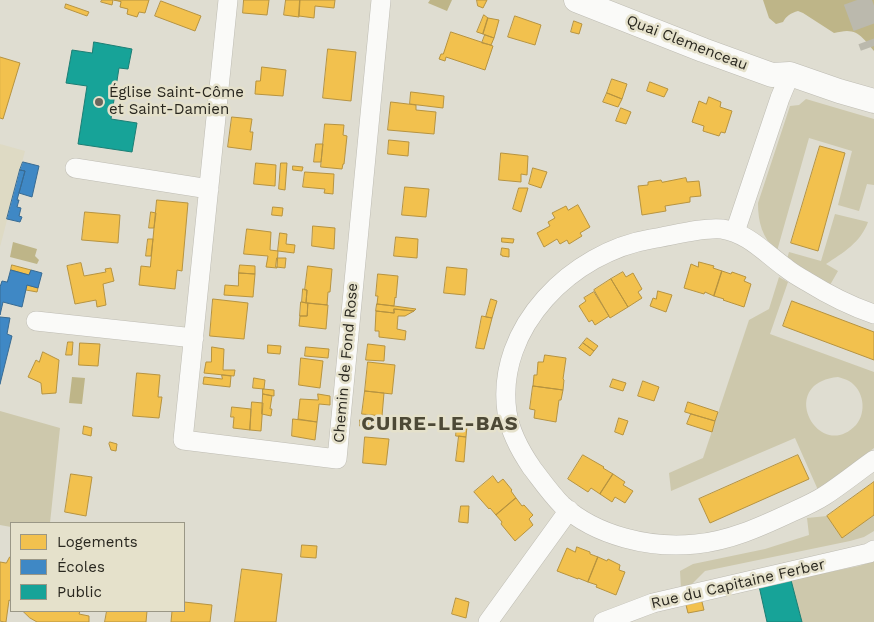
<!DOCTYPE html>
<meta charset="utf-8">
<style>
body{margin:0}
#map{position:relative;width:874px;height:622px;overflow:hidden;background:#dfddd1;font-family:"Work Sans",sans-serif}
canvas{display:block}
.legend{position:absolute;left:10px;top:522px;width:175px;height:90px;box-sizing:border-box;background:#e5e1cb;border:1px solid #9a9786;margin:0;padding:6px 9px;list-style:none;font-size:15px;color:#29271f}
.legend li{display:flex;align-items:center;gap:10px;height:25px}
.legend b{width:25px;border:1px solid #9a9786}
</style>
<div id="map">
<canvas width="874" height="622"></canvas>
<ul class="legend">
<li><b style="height:14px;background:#f2c14e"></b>Logements</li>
<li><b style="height:14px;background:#3f88c5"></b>Écoles</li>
<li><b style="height:14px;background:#17a398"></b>Public</li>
</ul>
</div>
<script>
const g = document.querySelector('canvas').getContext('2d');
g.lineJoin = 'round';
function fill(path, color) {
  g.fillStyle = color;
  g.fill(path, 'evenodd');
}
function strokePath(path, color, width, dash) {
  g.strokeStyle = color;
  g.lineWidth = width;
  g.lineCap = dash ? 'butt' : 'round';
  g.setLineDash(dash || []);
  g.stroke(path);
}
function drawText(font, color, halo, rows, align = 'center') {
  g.font = font + ' "Work Sans",sans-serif';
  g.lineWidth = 5;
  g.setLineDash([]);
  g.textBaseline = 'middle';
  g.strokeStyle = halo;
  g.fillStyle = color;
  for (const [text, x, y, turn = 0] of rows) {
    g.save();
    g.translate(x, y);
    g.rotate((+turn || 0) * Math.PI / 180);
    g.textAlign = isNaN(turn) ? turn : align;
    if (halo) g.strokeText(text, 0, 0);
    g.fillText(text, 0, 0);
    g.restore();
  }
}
fill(new Path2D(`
 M 0,144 L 25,151 L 0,247 Z`), '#dedac4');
fill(new Path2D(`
 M 806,99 L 874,119 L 874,185 L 867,184 L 859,211 L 838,205 L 852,151 L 809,138 L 777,251 C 762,238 758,222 758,203 L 790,106 L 799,105 Z
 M 835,214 L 868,222 C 861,242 843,253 826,264 L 838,271 L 830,285 L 787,259 L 789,252 L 821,261 Z
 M 779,277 L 788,282 L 770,334 L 874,372 L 874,448 L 818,490 L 795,438 L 671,491 L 669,473 L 703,458 L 749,320 L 769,309 ZM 838,377 C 841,378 846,379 849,381 C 864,390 867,412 856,425 C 819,464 775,383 838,377 Z
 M 0,411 L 60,428 L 50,523 L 11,523 L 11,527 L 0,525 Z
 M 874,515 L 874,531 L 864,537 L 850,541 L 705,571 L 689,587 L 681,589 L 680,571 L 693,564 L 765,549 L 809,535 L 807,518 L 827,516 L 842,538 Z
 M 874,561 L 874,622 L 802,622 L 791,580 L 859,566 Z`), '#cdc8ac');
fill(new Path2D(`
 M 430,0 L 452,0 L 447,11 L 428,3 Z
 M 763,0 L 874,0 L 874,51 C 866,42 860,31 847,31 C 843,31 839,32 834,33 L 803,13 L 798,11 C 791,13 786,16 783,22 L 776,24 L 769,18 Z
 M 13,242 L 37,249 L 35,256 L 39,260 L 37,264 L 10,257 Z
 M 72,377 L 85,378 L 82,404 L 69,403 Z`), '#beb588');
const homes = new Path2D(`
 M 102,0 L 113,0 L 112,5 L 101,2 Z
 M 114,0 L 149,0 L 145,13 L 139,12 L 137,17 L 127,14 L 128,9 L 120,7 L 121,2 Z
 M 244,0 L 269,0 L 267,15 L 243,13 Z
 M 286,0 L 300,0 L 299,17 L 284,15 Z
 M 300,0 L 335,0 L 334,8 L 315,6 L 314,18 L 299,16 Z
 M 477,0 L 487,0 L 483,8 L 478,6 Z
 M 161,1 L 201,16 L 195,31 L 155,16 Z
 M 66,4 L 89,12 L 87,16 L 65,8 Z
 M 484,15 L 488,18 L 483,34 L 477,32 Z
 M 515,16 L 541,25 L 535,45 L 508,37 Z
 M 488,18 L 499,20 L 494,38 L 483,34 Z
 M 574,21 L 582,24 L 579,34 L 571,32 Z
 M 451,32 L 493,46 L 485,70 L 446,57 L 445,61 L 439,59 L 441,54 L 443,54 Z
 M 485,35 L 494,38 L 491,45 L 482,43 Z
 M 328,49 L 356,52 L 351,101 L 323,98 Z
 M 0,57 L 20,63 L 3,119 L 0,118 Z
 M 262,67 L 286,70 L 283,96 L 255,94 L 256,81 L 260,81 Z
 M 612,79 L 627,84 L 622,99 L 607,93 Z
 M 650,82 L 668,89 L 664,97 L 647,91 Z
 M 411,92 L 444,96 L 443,108 L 410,104 Z
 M 607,93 L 622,99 L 618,107 L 603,102 Z
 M 709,97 L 721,102 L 720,107 L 732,111 L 725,133 L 721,132 L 719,136 L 703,131 L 704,126 L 692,122 L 699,101 L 706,104 Z
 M 391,102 L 416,105 L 416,110 L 436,112 L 434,134 L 388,130 Z
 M 621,108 L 631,112 L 626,124 L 616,121 Z
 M 232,117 L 252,119 L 250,132 L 253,132 L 251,150 L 228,147 Z
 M 325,124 L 344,125 L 343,135 L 347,136 L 344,164 L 343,164 L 342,169 L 321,167 Z
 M 389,140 L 409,142 L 408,156 L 388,154 Z
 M 316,144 L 323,144 L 321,162 L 314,162 Z
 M 820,146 L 845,153 L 818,251 L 791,243 Z
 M 501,153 L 528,156 L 527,175 L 521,174 L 521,182 L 499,180 Z
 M 256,163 L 276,165 L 275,186 L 254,184 Z
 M 281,163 L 287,163 L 285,190 L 279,189 Z
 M 293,166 L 303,167 L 302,171 L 293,170 Z
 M 533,168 L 547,172 L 541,188 L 529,184 Z
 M 305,172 L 334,174 L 333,194 L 324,193 L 325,189 L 303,187 Z
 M 686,178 L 687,182 L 699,181 L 701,196 L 690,197 L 690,202 L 665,206 L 666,211 L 642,215 L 638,186 L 648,185 L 648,182 L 661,180 L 662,182 Z
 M 405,187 L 429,189 L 426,217 L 402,215 Z
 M 519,188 L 528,188 L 521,212 L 513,209 Z
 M 157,200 L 188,203 L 182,271 L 177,270 L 175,289 L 139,285 L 141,266 L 150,267 Z
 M 578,205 L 590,227 L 580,233 L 582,236 L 569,244 L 567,240 L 560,244 L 557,239 L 544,247 L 537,233 L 550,226 L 548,222 L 555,218 L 552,213 L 566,206 L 568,210 Z
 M 273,207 L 283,208 L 282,216 L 272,215 Z
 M 85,212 L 120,215 L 118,243 L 82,240 Z
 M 151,212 L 156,213 L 154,228 L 149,228 Z
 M 313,226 L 335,228 L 334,249 L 312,246 Z
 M 247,229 L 271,232 L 270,250 L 278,251 L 277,268 L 266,267 L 268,256 L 244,254 Z
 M 280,233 L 287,234 L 286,244 L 295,245 L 294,253 L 278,251 Z
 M 396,237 L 418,239 L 417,258 L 394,256 Z
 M 502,238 L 514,239 L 513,243 L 502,242 Z
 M 148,239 L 153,239 L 151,256 L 146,256 Z
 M 502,248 L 509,249 L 509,257 L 502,256 L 502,255 L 501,255 Z
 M 277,258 L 286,258 L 285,268 L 276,267 Z
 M 699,262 L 714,266 L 713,268 L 722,271 L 714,296 L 705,292 L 704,294 L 684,288 L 691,264 L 698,267 Z
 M 81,263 L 84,276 L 106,272 L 105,269 L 111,268 L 114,281 L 103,284 L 106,305 L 97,307 L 96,300 L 75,304 L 67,266 Z
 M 12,265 L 31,270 L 29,275 L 11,270 Z
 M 240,265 L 255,266 L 255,274 L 239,273 Z
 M 308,266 L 332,269 L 330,292 L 328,292 L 327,305 L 306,303 L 307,290 L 305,290 Z
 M 447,267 L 467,269 L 465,295 L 444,293 Z
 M 722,271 L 731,274 L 732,272 L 746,277 L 744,281 L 751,284 L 744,307 L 723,300 L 724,299 L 714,296 Z
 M 623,272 L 626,277 L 633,273 L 642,289 L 638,292 L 642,298 L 628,307 L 611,279 Z
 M 239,273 L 255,274 L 253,297 L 224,295 L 225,285 L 238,286 Z
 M 378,274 L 398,276 L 396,298 L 395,297 L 394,306 L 377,304 L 378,296 L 376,296 Z
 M 611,279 L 628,307 L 610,318 L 594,290 Z
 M 27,285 L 38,288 L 37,292 L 26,290 Z
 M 303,289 L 307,290 L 306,303 L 302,302 Z
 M 658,291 L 672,295 L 666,312 L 650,306 L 653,298 L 656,299 Z
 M 594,292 L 609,316 L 595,325 L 592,320 L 589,322 L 579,306 L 586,301 L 584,298 Z
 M 213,299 L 248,303 L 244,339 L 210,336 Z
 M 491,299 L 497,301 L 492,318 L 486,317 Z
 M 792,301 L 874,332 L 874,360 L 783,326 Z
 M 301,302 L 308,303 L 307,316 L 300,316 Z
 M 308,303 L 328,305 L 326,329 L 299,326 L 300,316 L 307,316 Z
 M 377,304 L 394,306 L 416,309 L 414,311 L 394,309 L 394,313 L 376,311 Z
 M 394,309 L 414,311 L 405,316 L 398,316 L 397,329 L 406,331 L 405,340 L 379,337 L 379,331 L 375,331 L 376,311 L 394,313 Z
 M 482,316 L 492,318 L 484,349 L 476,348 Z
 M 587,338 L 598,346 L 594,351 L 583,343 Z
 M 68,342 L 73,342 L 72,355 L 66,355 Z
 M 80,343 L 100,344 L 98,366 L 79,365 Z
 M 583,343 L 594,351 L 590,356 L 579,348 Z
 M 368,344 L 385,346 L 384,361 L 366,360 Z
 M 268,345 L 281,346 L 280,354 L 268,353 Z
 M 212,347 L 224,349 L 223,370 L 235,370 L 234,376 L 204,373 L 206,362 L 211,362 Z
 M 306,347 L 329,349 L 328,358 L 305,356 Z
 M 43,352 L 59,360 L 56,393 L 42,394 L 41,383 L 28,377 L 36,360 L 39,362 Z
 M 545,355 L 566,358 L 563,379 L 564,380 L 563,390 L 533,386 L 534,375 L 537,375 L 538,362 L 543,362 Z
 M 301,358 L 323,361 L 320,388 L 299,385 Z
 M 368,362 L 395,365 L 392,394 L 365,391 Z
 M 137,373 L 160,375 L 158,397 L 162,397 L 159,418 L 133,416 Z
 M 222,375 L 231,376 L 230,387 L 203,384 L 204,377 L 222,379 Z
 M 254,378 L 265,380 L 264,389 L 253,388 Z
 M 613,379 L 626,383 L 623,391 L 610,387 Z
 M 643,381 L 659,387 L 654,401 L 638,396 Z
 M 533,386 L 563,390 L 561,400 L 559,400 L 556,422 L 534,418 L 535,410 L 530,409 Z
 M 263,389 L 274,390 L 274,396 L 263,394 Z
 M 365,391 L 384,393 L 382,416 L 362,414 Z
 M 263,394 L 272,396 L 270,409 L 272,409 L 271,416 L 262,414 Z
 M 318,394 L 330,396 L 330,405 L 319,404 L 317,422 L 298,419 L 300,399 L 318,400 Z
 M 252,402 L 263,403 L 261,431 L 250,430 Z
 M 688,402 L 718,412 L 715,421 L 685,412 Z
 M 232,407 L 251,409 L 250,430 L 233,428 L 234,417 L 231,417 Z
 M 691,414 L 715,421 L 712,432 L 687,424 Z
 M 619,418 L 628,421 L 623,435 L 615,432 Z
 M 293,419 L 317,422 L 315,440 L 292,436 Z
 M 360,420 L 395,423 L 394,429 L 360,426 Z
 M 457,425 L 467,426 L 466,437 L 456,436 Z
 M 84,426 L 92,428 L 91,436 L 83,434 Z
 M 459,436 L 466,437 L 464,462 L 456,461 Z
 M 365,437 L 389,439 L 386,465 L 363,463 Z
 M 110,442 L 117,444 L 116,451 L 111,450 L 109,444 Z
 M 583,455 L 604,467 L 603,468 L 613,474 L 600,494 L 591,488 L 588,492 L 568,479 Z
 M 798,455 L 809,479 L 710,523 L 699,499 Z
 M 71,474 L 92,477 L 86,516 L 65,512 Z
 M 613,474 L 625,482 L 623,485 L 633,491 L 625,503 L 615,497 L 612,502 L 600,494 Z
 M 493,476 L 498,483 L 503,479 L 512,490 L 511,491 L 516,498 L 496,515 L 490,508 L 489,509 L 474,492 Z
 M 874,482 L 874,515 L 842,538 L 827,516 Z
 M 516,498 L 522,506 L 524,505 L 533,515 L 529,519 L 533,525 L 515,541 L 501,524 L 502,522 L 496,515 Z
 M 461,506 L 469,506 L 468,523 L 459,522 Z
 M 302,545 L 317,546 L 316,558 L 301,557 Z
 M 577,547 L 590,552 L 590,554 L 598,557 L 588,582 L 578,578 L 578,579 L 557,571 L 567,548 L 575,552 Z
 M 10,557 L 11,557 L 11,601 L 9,600 L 6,622 L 4,622 L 0,621 L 0,562 L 6,563 Z
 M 598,557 L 607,561 L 608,559 L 620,565 L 619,570 L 625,572 L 616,595 L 596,587 L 597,585 L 588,582 Z
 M 242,569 L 282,574 L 276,622 L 235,622 Z
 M 456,598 L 469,602 L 466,618 L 452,614 Z
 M 701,598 L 704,610 L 688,613 L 685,601 Z
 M 184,602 L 212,605 L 210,622 L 171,622 L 172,611 L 184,611 Z
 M 23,611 L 80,611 L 79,614 L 89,616 L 89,622 L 37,622 L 30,618 Z
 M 107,611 L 147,611 L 146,622 L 105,622 Z`);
fill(homes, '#f2c14e');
strokePath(homes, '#b69340', 1);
const schools = new Path2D(`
 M 23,162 L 39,166 L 32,197 L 19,193 L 25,171 L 20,170 Z
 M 20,170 L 25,171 L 17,200 L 19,200 L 17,207 L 21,208 L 19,216 L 22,217 L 20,222 L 7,219 Z
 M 11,270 L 29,275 L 31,270 L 42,273 L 38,288 L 27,285 L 22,307 L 3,302 L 0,315 L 0,287 L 2,281 L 7,282 Z
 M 0,317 L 10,318 L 7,334 L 12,336 L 0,384 Z`);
fill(schools, '#3f88c5');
strokePath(schools, '#386b93', 1);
const public = new Path2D(`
 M 94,42 L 132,49 L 128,69 L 119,68 L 111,119 L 137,123 L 132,152 L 78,144 L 87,86 L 66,83 L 72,50 L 92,53 Z
 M 791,580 L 802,622 L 767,622 L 759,586 Z`);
fill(public, '#17a398');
strokePath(public, '#1c7e74', 1);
strokePath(new Path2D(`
 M 857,0 L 874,46`), '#bbb9ad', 28, [28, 14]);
const minor = new Path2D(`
 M 228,0 L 183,440 L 337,459 L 381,0
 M 75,168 L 209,189
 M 735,232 L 780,98 L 790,74
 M 874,314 C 850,306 827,294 806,281 C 799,277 792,273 786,268 C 765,253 748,233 722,229 C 702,227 671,236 651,239 C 573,252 495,327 507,412 C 510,432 521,452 532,468 C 542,481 551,494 562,505 C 596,536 651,549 696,544 C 729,541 760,527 790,513 C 801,508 813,503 824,496 C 841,485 857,472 874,460
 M 36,321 L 194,338
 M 488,622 L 569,510
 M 603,622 L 653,603 L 869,553 L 874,550`);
const major = new Path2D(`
 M 576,0 L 703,50 L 772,75 L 790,74 L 839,91 L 874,101`);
strokePath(minor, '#bdbbb2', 20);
strokePath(major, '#bdbbb2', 25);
strokePath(minor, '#fafaf8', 19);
strokePath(major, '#fafaf8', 24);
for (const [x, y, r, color] of [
 [99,102,5,"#69675d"]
]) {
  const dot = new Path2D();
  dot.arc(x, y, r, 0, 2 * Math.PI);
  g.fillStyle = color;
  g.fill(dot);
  strokePath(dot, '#e5e1cb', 2);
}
drawText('15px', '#29271f', '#e5e1cb', [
 ["Quai Clemenceau",687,43,21],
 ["Chemin de Fond Rose",346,363,-85],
 ["Rue du Capitaine Ferber",738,584,-13]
]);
drawText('15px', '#29271f', '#e5e1cb', [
 ["Église Saint-Côme",109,93],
 ["et Saint-Damien",109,110]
], 'left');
g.letterSpacing = '1px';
drawText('bold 20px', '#4d4936', '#e5e1cb', [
 ["CUIRE-LE-BAS",440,424]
]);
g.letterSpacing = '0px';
</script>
